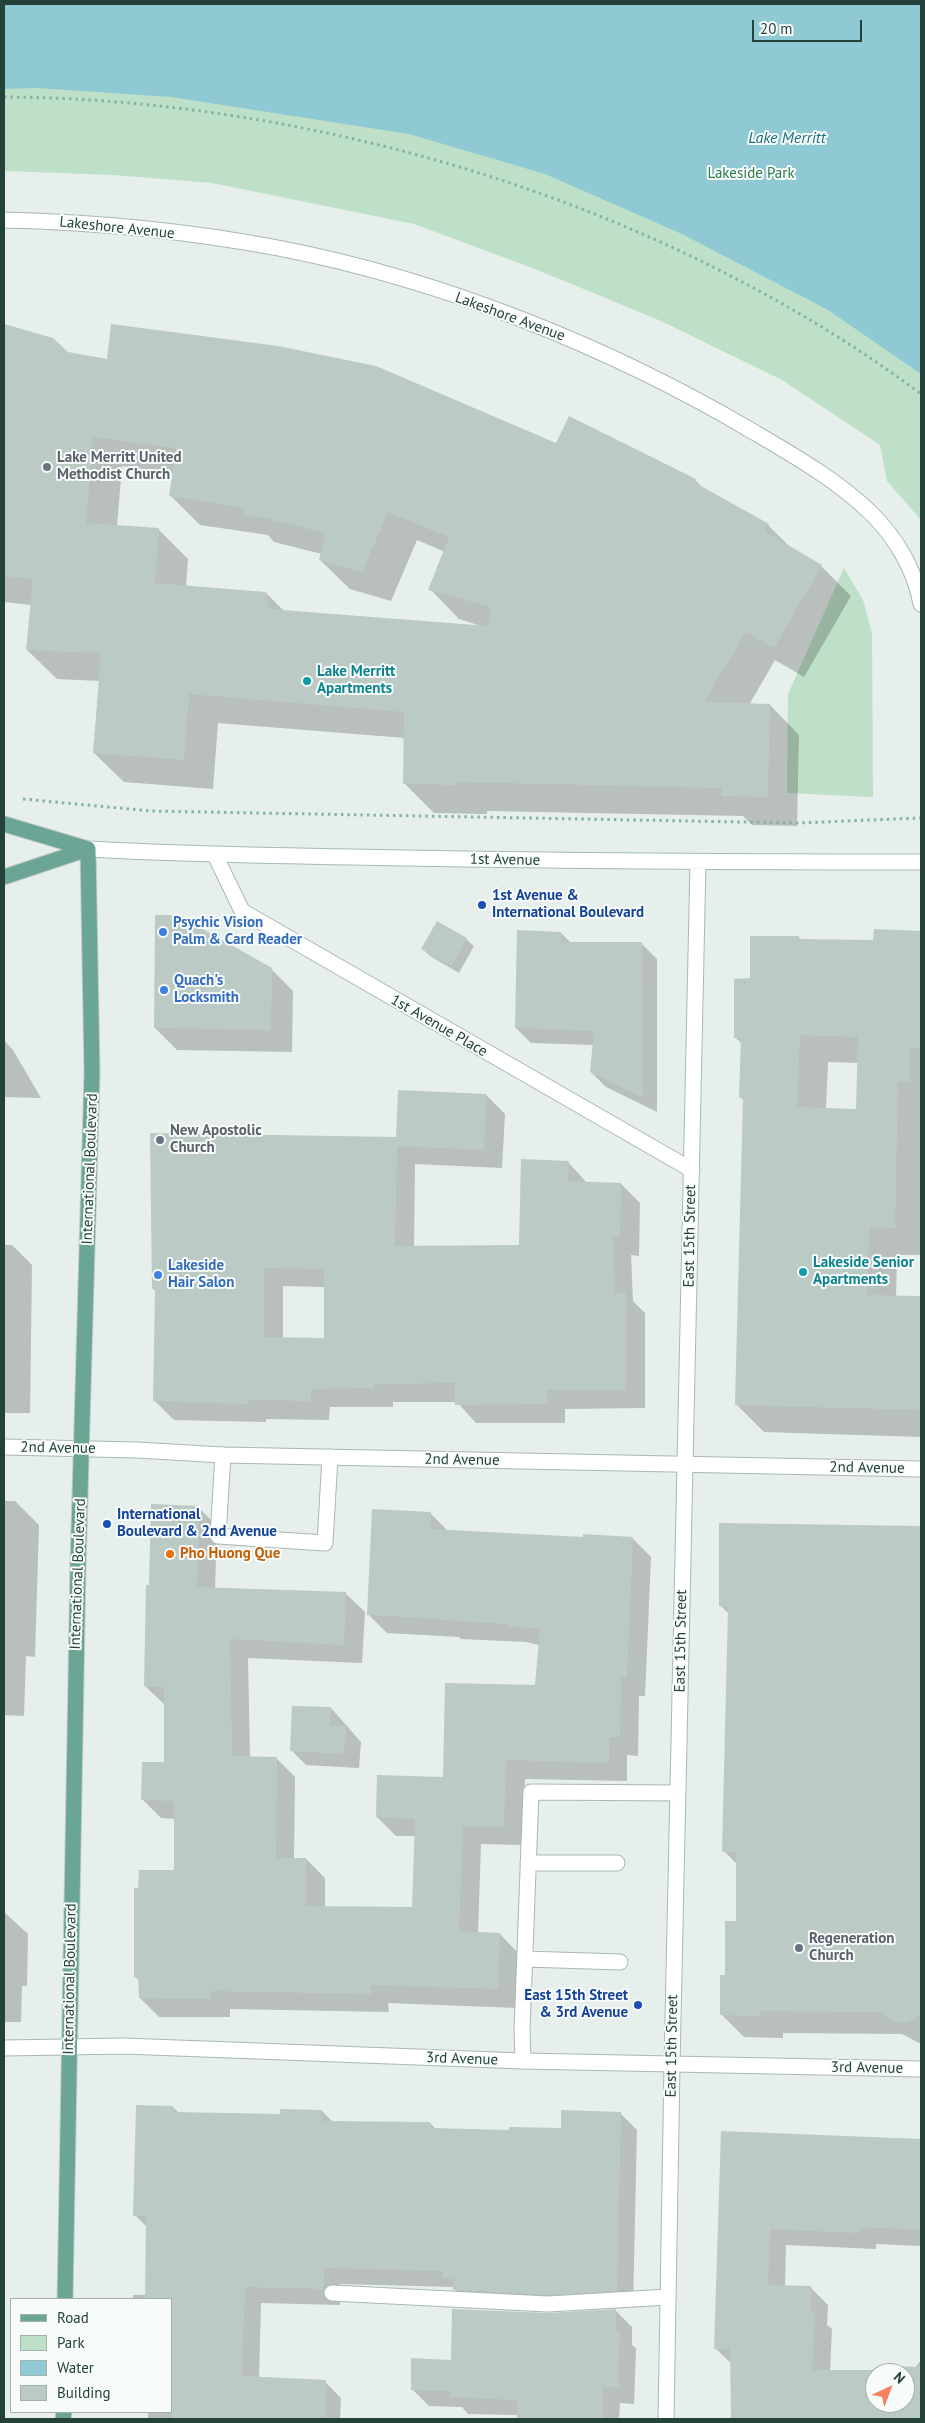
<!DOCTYPE html>
<style>
body{margin:0}
#map{position:relative;width:925px;height:2423px;overflow:hidden;background:#e6efeb;font-family:"PT Sans",sans-serif}
canvas{display:block}
.frame{position:absolute;inset:0;border:5px solid #24423a;pointer-events:none}
.legend{position:absolute;left:10px;top:2298px;width:162px;height:115px;box-sizing:border-box;background:#f7fbf9;border:1px solid #a3b1ad;margin:0;padding:6px 9px;list-style:none;font-size:15px;color:#24423a}
.legend li{display:flex;align-items:center;gap:10px;height:25px}
.legend b{width:25px;border:1px solid #a3b1ad}
.north{position:absolute;left:865px;top:2363px;width:50px;height:50px;box-sizing:border-box;background:#f7fbf9;border:1px solid #a3b1ad;border-radius:50%;rotate:43deg;font-size:14px;font-weight:700;line-height:20px;text-align:center;color:#24423a}
.north::after{content:'';display:block;margin:auto;width:18px;height:22px;background:#f4845f;clip-path:polygon(50% 0,100% 100%,50% 72%,0 100%)}
.scale{position:absolute;left:752px;top:20px;width:110px;height:22px;box-sizing:border-box;border:2px solid #24423a;border-top:0;padding-left:6px;font-size:15px;line-height:18px;white-space:nowrap;color:#24423a;-webkit-text-stroke:4px #f7fbf9;paint-order:stroke}
</style>
<div id="map">
<canvas width="925" height="2423"></canvas>
<div class="frame"></div>
<ul class="legend">
<li><b style="height:6px;background:#6aa596"></b>Road</li>
<li><b style="height:14px;background:#bfe0c8"></b>Park</li>
<li><b style="height:14px;background:#8ec9d4"></b>Water</li>
<li><b style="height:14px;background:#bbcac4"></b>Building</li>
</ul>
<div class="north">N</div>
<div class="scale">20 m</div>
</div>
<script>
const g = document.querySelector('canvas').getContext('2d');
g.lineJoin = 'round';
function fill(path, color) {
  g.fillStyle = color;
  g.fill(path, 'evenodd');
}
function strokePath(path, color, width, dash) {
  g.strokeStyle = color;
  g.lineWidth = width;
  g.lineCap = dash ? 'butt' : 'round';
  g.setLineDash(dash || []);
  g.stroke(path);
}
function drawText(font, color, halo, rows, align = 'center') {
  g.font = font + ' "PT Sans",sans-serif';
  g.lineWidth = 4;
  g.setLineDash([]);
  g.textBaseline = 'middle';
  g.strokeStyle = halo;
  g.fillStyle = color;
  for (const [text, x, y, turn = 0] of rows) {
    g.save();
    g.translate(x, y);
    g.rotate((+turn || 0) * Math.PI / 180);
    g.textAlign = isNaN(turn) ? turn : align;
    if (halo) g.strokeText(text, 0, 0);
    g.fillText(text, 0, 0);
    g.restore();
  }
}
fill(new Path2D(`
 M 4,4 L 921,4 L 921,520 L 887,481 L 880,445 L 782,380 L 661,321 L 535,269 L 414,224 L 212,183 L 114,175 L 4,171 Z
 M 844,568 L 863,600 L 872,633 L 873,797 L 787,793 L 788,694 Z`), '#bfe0c8');
fill(new Path2D(`
 M 4,4 L 921,4 L 921,374 L 828,310 L 682,234 L 545,174 L 409,134 L 171,97 L 37,88 L 4,89 Z`), '#8ec9d4');
fill(new Path2D(`
 M 16,328 L 68,353 L 108,360 L 193,337 L 193,335 L 278,347 L 556,445 L 695,480 L 703,488 L 768,525 L 793,550 L 821,566 L 851,596 L 804,677 L 775,660 L 749,705 L 770,705 L 799,735 L 797,826 L 752,825 L 743,816 L 487,811 L 487,814 L 434,813 L 405,784 L 405,738 L 218,723 L 213,789 L 124,782 L 94,753 L 100,681 L 57,679 L 27,650 L 31,605 L 4,602 L 4,332 ZM 122,466 L 173,473 L 170,495 L 200,525 L 268,535 L 274,542 L 322,554 L 320,560 L 350,589 L 391,601 L 417,540 L 445,552 L 430,589 L 459,619 L 484,627 L 284,611 L 266,593 L 186,587 L 188,559 L 158,529 L 117,526 Z
 M 917,932 L 921,936 L 921,1255 L 897,1255 L 896,1297 L 921,1297 L 921,1437 L 764,1432 L 736,1404 L 744,1101 L 740,1097 L 742,1044 L 735,1037 L 751,980 L 798,937 L 802,941 L 874,941 ZM 828,1062 L 859,1063 L 857,1111 L 826,1110 Z
 M 561,933 L 571,943 L 642,944 L 657,959 L 657,1112 L 606,1087 L 591,1072 L 594,1045 L 531,1043 L 516,1028 Z
 M 466,939 L 474,946 L 459,973 L 430,956 L 423,949 Z
 M 271,969 L 293,991 L 292,1052 L 177,1050 L 155,1028 Z
 M 4,1040 L 13,1050 L 41,1098 L 4,1097 Z
 M 486,1095 L 505,1114 L 502,1168 L 415,1164 L 414,1247 L 520,1246 L 568,1162 L 587,1183 L 621,1184 L 640,1203 L 639,1256 L 631,1255 L 633,1301 L 645,1313 L 645,1408 L 565,1409 L 565,1423 L 476,1423 L 457,1402 L 393,1402 L 393,1407 L 330,1407 L 329,1420 L 266,1419 L 266,1422 L 174,1420 L 155,1401 L 156,1292 L 153,1289 L 397,1138 ZM 283,1286 L 325,1287 L 325,1340 L 283,1339 Z
 M 4,1245 L 12,1245 L 32,1265 L 30,1413 L 4,1413 Z
 M 4,1501 L 15,1501 L 39,1525 L 35,1657 L 26,1656 L 24,1716 L 4,1715 Z
 M 198,1507 L 217,1526 L 215,1589 L 346,1594 L 365,1612 L 362,1663 L 248,1658 L 250,1757 L 276,1758 L 295,1777 L 294,1859 L 306,1859 L 325,1878 L 325,1908 L 413,1908 L 416,1836 L 396,1836 L 377,1817 L 444,1778 L 536,1687 L 539,1645 L 526,1642 L 461,1639 L 459,1637 L 387,1633 L 368,1614 L 430,1513 L 448,1531 L 584,1539 L 632,1538 L 651,1557 L 645,1696 L 639,1696 L 638,1756 L 627,1755 L 627,1781 L 525,1779 L 523,1845 L 481,1844 L 478,1933 L 500,1934 L 518,1953 L 517,2008 L 388,2003 L 389,2012 L 230,2009 L 230,2017 L 159,2017 L 140,1998 L 140,1981 L 135,1977 L 140,1889 L 176,1871 L 175,1819 L 161,1818 L 142,1799 L 165,1763 L 165,1705 L 145,1686 L 150,1587 Z
 M 720,1524 L 921,1527 L 921,2044 L 902,2034 L 783,2033 L 783,2038 L 744,2037 L 721,2014 L 726,1976 L 737,1922 L 738,1865 L 724,1851 L 729,1614 L 721,1606 Z
 M 331,1708 L 361,1742 L 359,1768 L 306,1765 L 291,1750 Z
 M 4,1912 L 28,1934 L 27,1986 L 22,1986 L 21,2022 L 4,2022 Z
 M 173,2107 L 179,2113 L 281,2115 L 322,2111 L 333,2122 L 430,2123 L 437,2130 L 510,2132 L 562,2130 L 620,2113 L 637,2130 L 633,2307 L 565,2311 L 471,2306 L 453,2287 L 340,2284 L 340,2305 L 261,2303 L 259,2378 L 324,2381 L 341,2398 L 340,2419 L 148,2419 L 148,2412 L 171,2412 L 171,2299 L 133,2299 L 133,2295 L 146,2295 L 147,2227 L 135,2215 Z
 M 722,2132 L 921,2140 L 921,2246 L 876,2244 L 876,2249 L 786,2245 L 785,2287 L 811,2288 L 828,2305 L 827,2325 L 832,2329 L 830,2372 L 885,2371 L 915,2368 L 921,2360 L 921,2419 L 732,2419 L 732,2364 L 715,2348 ZM 875,2373 L 905,2373 L 905,2403 L 875,2403 Z
 M 616,2311 L 632,2327 L 632,2345 L 636,2348 L 634,2404 L 620,2403 L 619,2419 L 518,2419 L 518,2415 L 468,2414 L 462,2407 L 429,2406 L 412,2389 L 452,2361 L 548,2315 Z`), '#0003');
fill(new Path2D(`
 M 4,324 L 53,338 L 68,352 L 107,359 L 111,324 L 278,346 L 376,366 L 556,443 L 569,416 L 696,479 L 694,482 L 769,524 L 764,531 L 822,565 L 774,648 L 746,632 L 704,702 L 770,704 L 768,797 L 721,796 L 722,788 L 458,782 L 458,785 L 403,784 L 404,712 L 189,694 L 184,760 L 93,753 L 101,653 L 26,650 L 33,579 L 4,576 ZM 93,437 L 176,448 L 169,496 L 244,508 L 243,513 L 326,533 L 319,560 L 362,572 L 388,512 L 449,537 L 428,590 L 491,607 L 488,626 L 269,609 L 266,592 L 155,583 L 159,528 L 86,523 Z
 M 155,915 L 178,915 L 272,968 L 271,1030 L 154,1028 Z
 M 437,921 L 467,938 L 451,966 L 421,949 Z
 M 874,929 L 921,931 L 921,1048 L 910,1048 L 910,1082 L 898,1081 L 895,1228 L 869,1227 L 867,1295 L 921,1296 L 921,1410 L 735,1405 L 743,1098 L 739,1097 L 741,1038 L 734,1038 L 734,979 L 750,978 L 750,936 L 799,936 L 799,939 L 873,940 ZM 800,1035 L 858,1037 L 856,1109 L 797,1107 Z
 M 517,930 L 561,932 L 561,942 L 642,942 L 643,1098 L 590,1072 L 594,1031 L 515,1028 Z
 M 398,1090 L 486,1094 L 484,1150 L 397,1146 L 395,1246 L 519,1245 L 521,1159 L 569,1161 L 568,1181 L 621,1183 L 620,1237 L 613,1237 L 615,1293 L 626,1293 L 626,1390 L 547,1390 L 547,1404 L 455,1405 L 455,1383 L 374,1384 L 374,1388 L 311,1389 L 311,1401 L 248,1400 L 248,1404 L 153,1401 L 155,1289 L 152,1289 L 150,1133 L 396,1137 ZM 264,1268 L 324,1269 L 324,1338 L 264,1337 Z
 M 151,1504 L 199,1506 L 197,1587 L 346,1592 L 344,1645 L 230,1639 L 232,1756 L 277,1757 L 276,1858 L 306,1858 L 306,1906 L 412,1907 L 415,1819 L 376,1817 L 377,1775 L 443,1777 L 445,1683 L 535,1685 L 540,1629 L 508,1626 L 508,1624 L 441,1620 L 441,1619 L 367,1615 L 372,1509 L 431,1512 L 430,1529 L 583,1537 L 583,1534 L 633,1537 L 627,1678 L 621,1678 L 620,1737 L 609,1737 L 609,1763 L 506,1760 L 504,1827 L 463,1826 L 459,1931 L 500,1933 L 498,1989 L 370,1985 L 371,1994 L 211,1991 L 211,1999 L 139,1998 L 138,1977 L 134,1977 L 134,1888 L 138,1888 L 139,1870 L 174,1870 L 174,1801 L 141,1800 L 142,1762 L 164,1762 L 164,1687 L 144,1686 L 146,1585 L 149,1585 Z
 M 719,1523 L 921,1526 L 921,2014 L 908,2022 L 899,2023 L 879,2012 L 761,2011 L 760,2016 L 720,2015 L 720,1975 L 725,1975 L 725,1921 L 736,1921 L 736,1852 L 722,1852 L 728,1607 L 719,1606 Z
 M 292,1706 L 331,1707 L 330,1725 L 346,1726 L 344,1754 L 290,1751 Z
 M 136,2105 L 173,2106 L 174,2112 L 280,2114 L 280,2109 L 322,2110 L 322,2121 L 430,2122 L 431,2128 L 509,2130 L 509,2127 L 561,2128 L 561,2110 L 621,2112 L 617,2291 L 548,2295 L 453,2290 L 453,2279 L 443,2278 L 443,2271 L 324,2268 L 324,2289 L 245,2287 L 242,2376 L 326,2380 L 326,2419 L 171,2419 L 171,2299 L 145,2299 L 146,2216 L 133,2216 Z
 M 721,2131 L 921,2139 L 921,2230 L 860,2227 L 859,2233 L 770,2229 L 768,2285 L 811,2286 L 811,2311 L 815,2311 L 812,2370 L 884,2370 L 884,2366 L 921,2367 L 921,2419 L 731,2419 L 730,2349 L 714,2349 ZM 875,2373 L 905,2373 L 905,2403 L 875,2403 Z
 M 452,2309 L 548,2313 L 616,2309 L 616,2330 L 620,2331 L 618,2387 L 603,2387 L 603,2419 L 517,2419 L 517,2400 L 450,2397 L 451,2391 L 411,2390 L 411,2358 L 451,2360 Z`), '#bbcac4');
const service = new Path2D(`
 M 223,1455 L 218,1536 L 325,1543 L 330,1457
 M 528,1863 L 617,1863
 M 525,1959 L 620,1962
 M 523,2061 L 522,2030 L 531,1792 L 677,1793
 M 332,2293 L 548,2304 L 668,2297`);
const minor = new Path2D(`
 M 4,220 C 95,222 188,231 278,248 C 440,279 610,347 752,431 C 793,455 837,480 872,514 C 896,538 915,570 921,604
 M 215,855 L 242,911 L 692,1170
 M 4,1447 L 137,1450 L 223,1455 L 921,1469
 M 4,2048 L 124,2046 L 523,2061 L 921,2069`);
const secondary = new Path2D(`
 M 88,849 C 194,855 300,856 406,858 C 578,861 750,862 921,862
 M 666,2419 L 672,2065 L 698,862`);
const primary = new Path2D(`
 M 4,824 L 88,849
 M 4,877 L 88,849
 M 65,2299 L 78,1565 L 92,1073 L 88,849
 M 63,2419 L 64,2412`);
strokePath(service, '#a8b8b2', 17);
strokePath(minor, '#a8b8b2', 17);
strokePath(secondary, '#a4bbb3', 17);
strokePath(primary, '#c2cac8', 17);
strokePath(new Path2D(`
 M 4,97 C 320,99 666,204 921,394
 M 23,799 L 151,811 L 797,823 L 921,818`), '#86b3a5', 3, [2.5, 4]);
strokePath(service, '#fff', 15);
strokePath(minor, '#fff', 15);
strokePath(secondary, '#fff', 15);
strokePath(primary, '#6aa596', 15);
for (const [x, y, r, color] of [
 [47,467,5,"#6b7280"],
 [307,681,5,"#0f9aa8"],
 [482,905,5,"#1a4fb4"],
 [163,932,5,"#3f7fe0"],
 [164,990,5,"#3f7fe0"],
 [160,1140,5,"#6b7280"],
 [803,1272,5,"#0f9aa8"],
 [158,1275,5,"#3f7fe0"],
 [107,1524,5,"#1a4fb4"],
 [170,1554,5,"#e8710a"],
 [799,1948,5,"#6b7280"],
 [638,2005,5,"#1a4fb4"]
]) {
  const dot = new Path2D();
  dot.arc(x, y, r, 0, 2 * Math.PI);
  g.fillStyle = color;
  g.fill(dot);
  strokePath(dot, '#f7fbf9', 2);
}
drawText('15px', '#2d7a4b', '#f7fbf9', [
 ["Lakeside Park",751,174]
]);
drawText('15px', '#24423a', '#f7fbf9', [
 ["Lakeshore Avenue",117,228,6],
 ["Lakeshore Avenue",510,317,20],
 ["1st Avenue",505,860,1],
 ["1st Avenue Place",439,1026,30],
 ["International Boulevard",90,1169,-88],
 ["East 15th Street",690,1236,-89],
 ["2nd Avenue",58,1448,1],
 ["2nd Avenue",462,1460,1],
 ["2nd Avenue",867,1468,1],
 ["International Boulevard",78,1574,-88],
 ["East 15th Street",681,1641,-89],
 ["International Boulevard",70,1979,-89],
 ["East 15th Street",672,2046,-89],
 ["3rd Avenue",462,2059,2],
 ["3rd Avenue",867,2068,1]
]);
drawText('bold 15px', '#5b616d', '#f7fbf9', [
 ["Lake Merritt United",57,458],
 ["Methodist Church",57,475],
 ["New Apostolic",170,1131],
 ["Church",170,1148],
 ["Regeneration",809,1939],
 ["Church",809,1956]
], 'left');
drawText('bold 15px', '#0d838f', '#f7fbf9', [
 ["Lake Merritt",317,672],
 ["Apartments",317,689],
 ["Lakeside Senior",813,1263],
 ["Apartments",813,1280]
], 'left');
drawText('bold 15px', '#164399', '#f7fbf9', [
 ["1st Avenue &",492,896],
 ["International Boulevard",492,913],
 ["International",117,1515],
 ["Boulevard & 2nd Avenue",117,1532],
 ["East 15th Street",628,1996,"right"],
 ["& 3rd Avenue",628,2013,"right"]
], 'left');
drawText('bold 15px', '#366cbe', '#f7fbf9', [
 ["Psychic Vision",173,923],
 ["Palm & Card Reader",173,940],
 ["Quach's",174,981],
 ["Locksmith",174,998],
 ["Lakeside",168,1266],
 ["Hair Salon",168,1283]
], 'left');
drawText('bold 15px', '#c56008', '#f7fbf9', [
 ["Pho Huong Que",180,1554]
], 'left');
drawText('italic 16px', '#1c6f80', '#f7fbf9', [
 ["Lake Merritt",787,138]
]);
</script>
